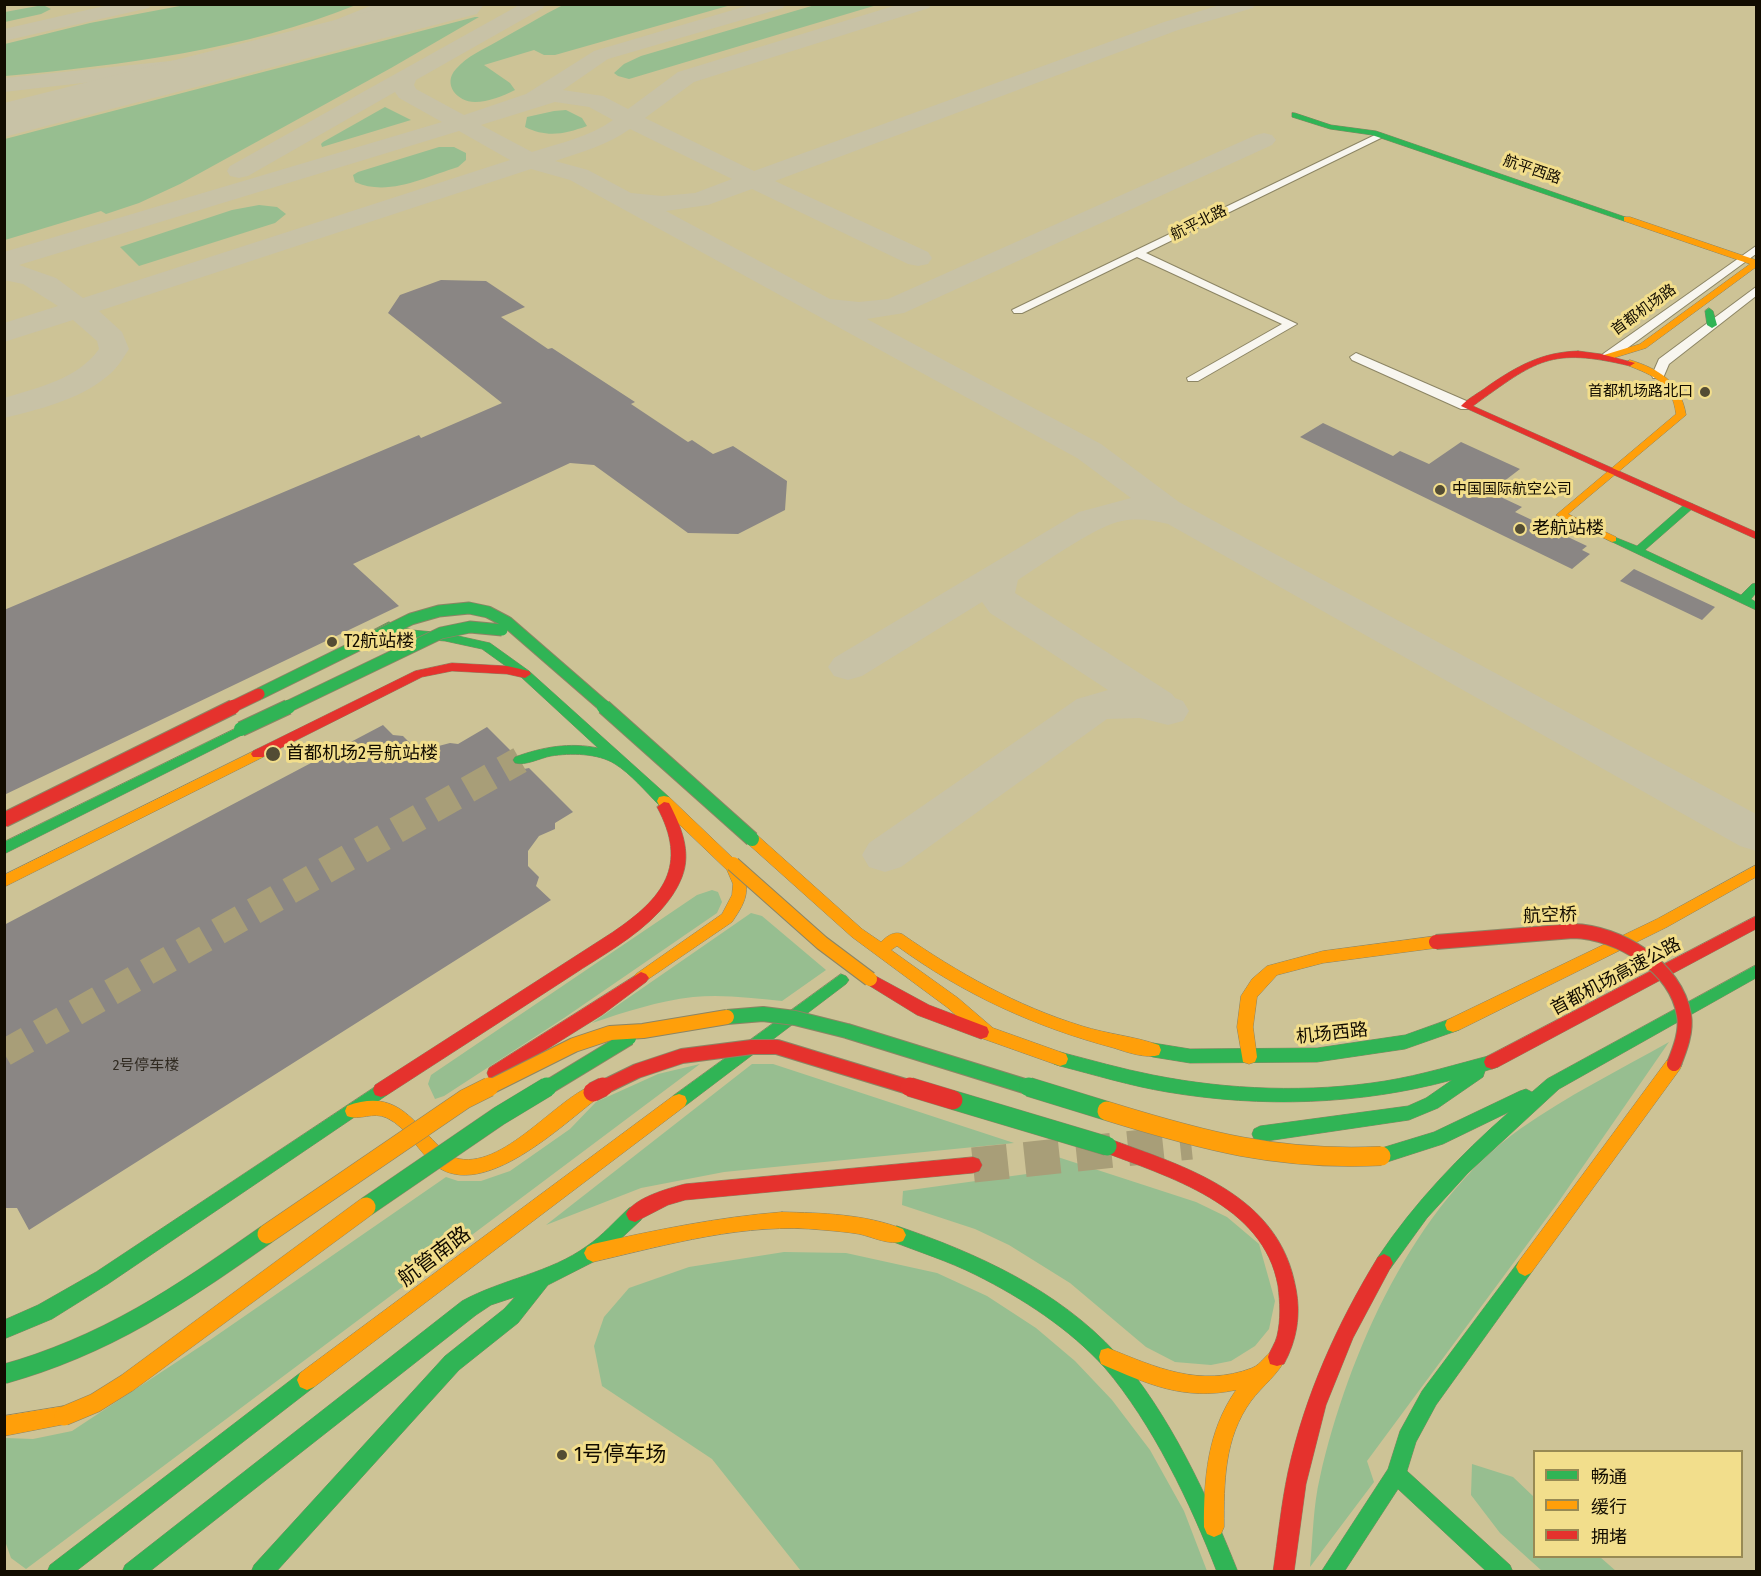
<!DOCTYPE html>
<meta charset="utf-8">
<style>
body{margin:0}
#map{position:relative;width:1761px;height:1576px;overflow:hidden;background:#cdc396;font-family:"Fira Sans Condensed","Noto Sans SC",sans-serif}
canvas{display:block}
.frame{position:absolute;inset:0;border:6px solid #120c00;pointer-events:none}
.legend{position:absolute;left:1533px;top:1450px;width:210px;height:108px;box-sizing:border-box;background:#f2de8c;border:2px solid #988a54;margin:0;padding:8px 10px;list-style:none;font-size:18px;color:#120c00}
.legend li{display:flex;align-items:center;gap:12px;height:30px}
.legend b{width:30px;border:2px solid #988a54}
</style>
<div id="map">
<canvas width="1761" height="1576"></canvas>
<div class="frame"></div>
<ul class="legend">
<li><b style="height:8px;background:#30b455"></b>畅通</li>
<li><b style="height:8px;background:#ff9f0a"></b>缓行</li>
<li><b style="height:8px;background:#e5322d"></b>拥堵</li>
</ul>
</div>
<script>
const g = document.querySelector('canvas').getContext('2d');
g.lineJoin = 'round';
function fill(path, color) {
  g.fillStyle = color;
  g.fill(path, 'evenodd');
}
function strokePath(path, color, width, dash) {
  g.strokeStyle = color;
  g.lineWidth = width;
  g.lineCap = dash ? 'butt' : 'round';
  g.setLineDash(dash || []);
  g.stroke(path);
}
function drawText(font, color, halo, rows, align = 'center') {
  g.font = font + ' "Fira Sans Condensed","Noto Sans SC",sans-serif';
  g.lineWidth = 6;
  g.setLineDash([]);
  g.textBaseline = 'middle';
  g.strokeStyle = halo;
  g.fillStyle = color;
  for (const [text, x, y, turn = 0] of rows) {
    g.save();
    g.translate(x, y);
    g.rotate((+turn || 0) * Math.PI / 180);
    g.textAlign = isNaN(turn) ? turn : align;
    if (halo) g.strokeText(text, 0, 0);
    g.fillText(text, 0, 0);
    g.restore();
  }
}
fill(new Path2D(`
 M 43,5 L 51,9 L 41,14 L 5,22 L 5,12 Z
 M 185,5 L 356,5 C 245,50 123,65 5,76 L 5,44 L 90,23 Z
 M 563,5 L 563,4 L 731,5 L 555,55 L 544,55 L 534,50 L 484,65 L 510,83 L 515,90 C 503,96 488,102 475,102 C 457,102 442,84 456,69 C 467,56 484,49 498,41 C 520,29 541,16 563,5 Z
 M 815,5 L 877,5 L 629,79 L 618,76 L 614,73 L 624,64 L 641,56 Z
 M 475,17 L 479,17 L 391,68 L 180,184 L 139,203 L 106,214 L 101,211 L 5,240 L 5,139 Z
 M 385,107 L 411,120 L 322,147 L 321,144 L 323,142 Z
 M 566,110 L 582,118 L 587,126 C 565,134 547,138 525,127 L 527,117 L 554,111 Z
 M 439,147 L 454,147 L 466,153 L 466,160 L 458,167 C 425,177 388,197 355,182 L 353,175 L 358,172 Z
 M 259,205 L 277,207 L 286,214 L 275,223 L 139,266 L 120,247 L 232,210 Z
 M 712,890 L 718,892 L 722,902 L 717,913 L 564,1018 L 444,1096 L 435,1099 L 428,1084 L 431,1075 L 697,895 Z
 M 751,913 L 762,916 L 826,970 L 782,1001 C 752,998 722,994 693,997 C 658,1001 625,1012 592,1023 Z
 M 1669,1042 L 1557,1204 L 1367,1461 L 1374,1482 L 1310,1567 C 1313,1538 1313,1506 1320,1477 C 1348,1354 1414,1204 1520,1129 C 1567,1096 1619,1070 1669,1042 Z
 M 700,1064 L 26,1569 L 11,1558 L 5,1541 L 5,1438 L 33,1439 L 72,1431 L 210,1340 L 446,1177 L 458,1181 L 481,1181 L 510,1171 L 570,1129 L 596,1102 L 658,1074 Z
 M 752,1064 L 773,1064 L 1014,1143 L 724,1172 L 641,1188 L 546,1225 Z
 M 1030,1148 L 1196,1202 L 1227,1217 L 1259,1244 L 1275,1301 L 1269,1329 L 1255,1346 L 1231,1361 L 1211,1365 L 1175,1362 L 1146,1347 L 1070,1283 L 1009,1245 L 975,1229 L 902,1205 L 903,1191 L 1034,1173 Z
 M 784,1252 L 846,1253 L 937,1273 L 987,1296 L 1036,1328 L 1075,1361 L 1112,1400 L 1150,1450 L 1184,1511 L 1207,1571 L 801,1571 L 712,1459 L 602,1386 L 594,1346 L 604,1317 L 629,1288 L 689,1267 Z
 M 1472,1464 L 1513,1477 L 1534,1497 L 1534,1556 L 1600,1557 L 1616,1571 L 1542,1571 L 1500,1533 L 1471,1495 Z`), '#97be90');
fill(new Path2D(`
 M 113,4 L 151,4 L 149,8 L 4,41 L 4,29 Z
 M 375,4 L 403,4 L 401,8 L 329,36 L 331,40 L 328,44 L 321,46 L 170,73 L 4,92 L 4,78 L 170,61 L 283,41 Z
 M 521,4 L 545,4 L 543,8 L 416,80 L 414,85 L 416,89 L 464,115 L 526,94 L 594,51 L 753,4 L 785,4 L 783,8 L 608,59 L 563,90 L 603,96 L 628,109 L 678,72 L 900,4 L 931,4 L 929,8 L 694,82 L 645,118 L 754,171 L 1164,22 L 1223,4 L 1255,4 L 1253,8 L 1178,30 L 775,181 L 928,252 L 932,258 L 928,264 L 918,266 L 908,264 L 752,189 L 708,205 L 666,211 L 830,299 L 859,302 L 888,299 L 1256,135 L 1264,133 L 1272,135 L 1276,140 L 1272,145 L 904,313 L 867,319 L 1101,444 L 1179,502 L 1756,814 L 1756,851 L 1740,846 L 1168,524 C 1152,520 1138,518 1122,521 C 1095,526 1043,564 1018,580 L 1015,593 L 1172,694 L 1175,698 L 1183,701 L 1189,711 L 1183,721 L 1168,725 L 1140,718 L 1107,719 L 901,867 L 885,872 L 869,867 L 862,855 L 869,843 L 1077,699 L 1108,690 L 990,613 L 982,602 L 862,676 L 848,680 L 834,676 L 828,667 L 834,658 L 1079,512 L 1131,498 L 1077,458 L 570,180 L 531,169 L 99,311 L 122,332 L 129,349 C 122,360 116,370 105,378 C 78,400 37,410 4,418 L 4,398 C 37,388 78,379 99,349 L 97,341 L 73,320 L 4,342 L 4,323 L 58,306 L 23,284 L 4,280 L 4,252 L 442,122 L 399,98 L 395,92 L 248,176 L 239,178 L 230,176 L 227,171 L 230,166 ZM 555,102 L 589,107 L 613,120 C 589,137 560,143 532,152 L 481,125 ZM 630,129 L 732,179 L 695,193 L 662,196 L 631,193 L 588,170 L 555,161 C 581,152 608,145 630,129 ZM 459,131 L 510,160 L 83,298 L 56,278 L 19,265 Z`), '#c8c2a6');
fill(new Path2D(`
 M 399,4 L 484,4 L 477,14 L 4,137 L 4,103 Z`), '#c8c2a6');
fill(new Path2D(`
 M 441,280 L 486,281 L 525,307 L 501,317 L 548,349 L 552,348 L 635,402 L 631,404 L 688,442 L 692,440 L 713,454 L 733,446 L 787,481 L 785,510 L 738,534 L 688,533 L 594,465 L 570,463 L 353,564 L 399,606 L 4,795 L 4,610 L 419,435 L 421,438 L 502,403 L 388,313 L 400,295 Z
 M 1323,423 L 1393,456 L 1400,451 L 1429,464 L 1461,442 L 1520,469 L 1490,492 L 1522,507 L 1515,512 L 1587,546 L 1582,550 L 1590,554 L 1572,569 L 1300,437 Z
 M 1634,569 L 1715,607 L 1702,620 L 1620,581 Z
 M 383,725 L 393,735 L 403,736 L 412,745 L 431,748 L 450,743 L 458,744 L 487,727 L 512,752 L 506,760 L 509,767 L 519,770 L 529,768 L 573,812 L 555,823 L 555,829 L 539,836 L 528,851 L 528,866 L 539,877 L 536,886 L 551,900 L 29,1230 L 17,1208 L 4,1208 L 4,925 Z`), '#8a8684');
strokePath(new Path2D(`
 M 4,1053 L 520,760`), '#a89e78', 27, [27, 14]);
strokePath(new Path2D(`
 M 973,1165 L 1191,1142`), '#a89e78', 35, [35, 17]);
const street = new Path2D(`
 M 1377,134 L 1385,136 L 1146,253 L 1297,324 L 1198,381 L 1188,381 L 1187,378 L 1282,324 L 1137,257 L 1022,313 L 1014,313 L 1012,310 Z
 M 1756,246 L 1756,254 L 1611,360 L 1603,360 L 1601,357 L 1603,354 Z
 M 1756,287 L 1756,296 L 1669,364 L 1663,378 L 1653,378 L 1652,375 L 1659,359 Z
 M 1356,353 L 1471,403 L 1473,406 L 1471,409 L 1461,409 L 1352,360 L 1350,357 Z`);
const fast = new Path2D(`
 M 1295,113 L 1331,125 L 1376,131 L 1631,219 L 1624,221 L 1372,135 L 1330,129 L 1292,117 L 1292,113 Z
 M 1709,308 L 1713,311 L 1717,325 L 1712,328 L 1707,325 L 1705,311 Z
 M 1689,503 L 1693,504 L 1693,508 L 1645,550 L 1741,595 L 1752,584 L 1756,583 L 1756,593 L 1751,599 L 1756,602 L 1756,610 L 1606,539 L 1612,536 L 1637,546 L 1685,504 Z
 M 389,622 L 412,630 L 445,633 L 490,643 L 529,671 L 669,797 L 671,801 L 669,805 L 659,805 C 645,791 631,774 615,764 C 598,753 570,753 551,756 C 540,758 526,766 515,763 L 513,760 L 515,757 C 542,747 570,742 598,748 L 521,677 L 482,649 L 445,641 L 410,638 L 389,631 L 374,637 L 368,633 Z
 M 261,716 L 267,720 L 266,723 L 4,854 L 4,842 Z
 M 1756,965 L 1756,978 L 1559,1089 L 1468,1173 L 1427,1218 L 1390,1269 L 1384,1272 L 1378,1269 L 1375,1263 L 1378,1257 C 1415,1202 1459,1156 1509,1112 L 1443,1144 L 1381,1164 L 1375,1162 L 1373,1156 L 1375,1150 L 1434,1132 L 1520,1091 L 1526,1089 L 1532,1092 L 1547,1079 Z
 M 841,974 L 846,976 L 849,980 L 846,984 L 685,1106 L 679,1108 L 673,1106 L 671,1101 L 673,1096 Z
 M 1453,1018 L 1459,1020 L 1461,1025 L 1459,1030 L 1405,1049 L 1317,1062 L 1190,1063 L 1153,1057 L 1147,1055 L 1145,1050 L 1147,1045 L 1153,1043 L 1190,1049 L 1317,1048 L 1405,1035 Z
 M 1060,1052 C 1091,1060 1122,1069 1153,1075 C 1228,1090 1310,1093 1385,1081 C 1422,1075 1457,1064 1492,1055 L 1498,1057 L 1500,1062 L 1498,1067 L 1485,1071 L 1483,1077 L 1438,1108 L 1409,1120 L 1260,1142 L 1254,1139 L 1252,1134 L 1254,1129 L 1260,1126 L 1408,1106 L 1426,1098 L 1452,1080 C 1359,1105 1262,1108 1167,1092 C 1131,1086 1095,1075 1060,1066 L 1054,1064 L 1052,1059 L 1054,1054 Z
 M 381,1083 L 387,1085 L 389,1090 L 387,1095 L 108,1284 L 52,1319 L 4,1339 L 4,1320 L 38,1305 L 96,1272 Z
 M 635,1206 L 641,1208 L 644,1214 L 641,1220 L 599,1259 L 548,1285 L 518,1323 L 459,1370 L 276,1572 L 251,1572 L 254,1565 L 445,1356 L 504,1309 L 515,1297 L 491,1305 L 476,1315 L 149,1572 L 122,1572 L 125,1565 L 462,1301 C 502,1279 550,1273 587,1246 C 602,1236 615,1221 629,1208 Z
 M 897,1226 C 977,1253 1058,1290 1116,1353 C 1168,1410 1210,1501 1238,1572 L 1217,1572 C 1191,1504 1152,1423 1105,1368 C 1070,1329 1022,1298 976,1275 C 948,1261 919,1252 891,1241 L 888,1235 L 891,1229 Z
 M 1525,1258 L 1531,1261 L 1534,1267 L 1531,1273 L 1436,1405 L 1416,1442 L 1407,1471 L 1510,1565 L 1513,1572 L 1487,1572 L 1398,1489 L 1344,1572 L 1321,1572 L 1388,1469 L 1400,1431 L 1422,1391 L 1519,1261 Z
 M 307,1370 L 314,1373 L 317,1380 L 314,1387 L 75,1572 L 47,1572 L 50,1565 L 300,1373 Z`);
const slow = new Path2D(`
 M 1624,217 L 1630,217 L 1756,260 L 1756,267 L 1646,348 L 1607,360 L 1604,359 L 1604,355 L 1640,344 L 1750,264 L 1624,221 Z
 M 1630,360 C 1660,369 1681,383 1686,415 L 1568,514 L 1616,537 L 1616,541 L 1612,542 L 1556,515 L 1676,414 C 1672,382 1654,376 1627,365 L 1625,363 Z
 M 258,749 L 263,751 L 265,754 L 263,757 L 4,887 L 4,875 Z
 M 664,796 L 669,797 L 737,862 C 752,887 748,899 732,922 L 641,984 L 636,982 L 633,978 L 636,974 L 722,914 L 732,895 L 733,884 L 727,870 L 659,805 L 657,801 L 659,797 Z
 M 752,834 L 757,835 L 862,929 L 881,942 C 887,936 894,931 902,934 C 958,973 1017,1006 1082,1026 C 1107,1034 1134,1036 1159,1045 L 1161,1050 L 1159,1055 C 1146,1059 1126,1052 1114,1048 C 1035,1027 963,994 897,946 L 891,950 L 958,998 L 993,1028 L 1066,1054 L 1068,1059 L 1066,1064 L 1060,1066 L 981,1038 L 948,1008 L 852,937 L 747,843 L 745,839 L 747,835 Z
 M 1756,865 L 1756,877 L 1667,927 L 1459,1030 L 1453,1032 L 1447,1030 L 1445,1025 L 1447,1020 L 1657,919 Z
 M 1436,936 L 1441,938 L 1443,942 L 1441,946 L 1436,948 L 1323,963 L 1277,975 L 1257,997 L 1253,1027 L 1257,1057 L 1255,1062 L 1249,1064 L 1243,1062 L 1237,1027 L 1241,996 L 1252,979 L 1267,966 L 1323,951 Z
 M 1674,1057 L 1680,1059 L 1682,1064 L 1680,1069 L 1531,1273 L 1525,1276 L 1519,1273 L 1516,1267 L 1519,1261 L 1668,1059 Z
 M 593,1085 L 599,1087 L 601,1092 L 599,1097 C 562,1125 484,1201 436,1166 C 418,1152 408,1128 387,1118 C 373,1111 360,1121 347,1116 L 345,1111 L 347,1106 C 401,1086 415,1128 450,1156 C 498,1177 553,1100 593,1085 Z
 M 679,1094 L 685,1096 L 687,1101 L 685,1106 L 314,1387 L 307,1390 L 300,1387 L 297,1380 L 300,1373 L 673,1096 Z
 M 782,1212 C 822,1213 865,1214 903,1229 L 906,1235 L 903,1241 C 890,1246 873,1237 859,1234 C 847,1232 835,1231 823,1230 C 746,1222 667,1245 593,1262 L 587,1259 L 584,1253 L 587,1247 L 593,1244 C 656,1230 718,1217 782,1212 Z
 M 1108,1348 C 1155,1367 1200,1388 1252,1368 C 1262,1364 1267,1352 1277,1348 L 1284,1350 L 1286,1357 C 1280,1373 1262,1386 1251,1401 C 1224,1438 1224,1482 1224,1527 L 1221,1534 L 1214,1537 L 1207,1534 L 1204,1527 C 1204,1478 1207,1432 1236,1390 C 1183,1401 1148,1384 1101,1364 L 1099,1357 L 1101,1350 Z
 M 64,1406 L 71,1409 L 74,1416 L 71,1423 L 4,1436 L 4,1416 Z`);
const jam = new Path2D(`
 M 1578,351 L 1601,354 L 1635,363 L 1630,366 C 1550,347 1537,360 1473,406 L 1756,532 L 1756,539 L 1461,406 C 1468,398 1479,393 1488,386 C 1517,366 1542,352 1578,351 Z
 M 452,663 L 507,666 L 529,671 L 531,674 L 525,678 L 507,674 L 452,671 L 422,677 L 263,757 L 253,757 L 251,754 L 253,751 L 415,671 Z
 M 664,802 L 669,803 C 681,826 692,852 682,877 C 677,890 669,901 660,911 C 635,938 601,956 571,976 C 510,1016 448,1055 387,1095 L 381,1097 L 375,1095 L 373,1090 L 375,1085 L 613,932 C 663,898 689,866 657,807 Z
 M 1756,916 L 1756,929 L 1498,1067 L 1492,1069 L 1486,1067 L 1484,1062 L 1486,1057 Z
 M 641,972 L 646,974 L 649,978 L 646,982 L 602,1015 L 501,1078 L 495,1080 L 489,1078 L 487,1073 L 489,1068 Z
 M 870,973 L 929,1005 L 987,1027 L 989,1032 L 987,1037 L 981,1039 L 917,1015 L 865,983 L 862,979 L 865,975 Z
 M 1107,1138 C 1186,1167 1280,1194 1296,1289 C 1301,1315 1297,1340 1284,1364 L 1277,1366 L 1270,1364 L 1268,1357 C 1270,1350 1275,1344 1277,1336 C 1281,1319 1280,1303 1278,1286 C 1264,1204 1168,1177 1101,1151 L 1099,1146 L 1101,1141 Z
 M 973,1157 L 979,1159 L 982,1165 L 979,1171 L 973,1173 L 685,1200 L 668,1205 L 635,1222 L 629,1220 L 626,1214 C 633,1198 669,1188 685,1184 Z
 M 1384,1254 L 1390,1257 L 1393,1263 L 1353,1338 L 1326,1405 L 1306,1484 L 1294,1572 L 1273,1572 C 1278,1538 1281,1505 1288,1472 C 1305,1395 1337,1324 1378,1257 Z`);
strokePath(street, '#8c8564', 2);
strokePath(fast, '#8c8564', 1);
strokePath(slow, '#8c8564', 1);
strokePath(jam, '#8c8564', 1);
fill(street, '#f8f6ef');
fill(fast, '#30b455');
fill(slow, '#ff9f0a');
fill(jam, '#e5322d');
const fastBridgeFar2 = new Path2D(`
 M 259,694 L 411,619 L 439,611 L 469,608 L 488,612 L 507,622 L 606,708
 M 285,708 L 441,633 L 470,627 L 502,630`);
const fastBridgeFar1 = new Path2D(`
 M 604,707 L 752,839
 M 241,729 L 288,707
 M 727,1017 L 763,1014 L 795,1018 L 847,1031 L 1034,1089
 M 545,1089 L 629,1038`);
const fastBridge = new Path2D(`
 M 1029,1087 L 1107,1111
 M 953,1100 L 1107,1146
 M 366,1207 L 499,1116 L 547,1087
 M 4,1374 C 108,1345 180,1295 267,1234`);
const slowBridgeFar1 = new Path2D(`
 M 733,864 L 822,943 L 870,979
 M 486,1089 L 574,1045 L 610,1033 L 643,1031 L 727,1017`);
const slowBridge = new Path2D(`
 M 1107,1111 C 1204,1141 1278,1161 1381,1156
 M 267,1234 L 465,1099 L 489,1087
 M 64,1416 L 95,1403 L 127,1383 L 366,1207`);
const jamBridgeFar2 = new Path2D(`
 M 230,708 L 259,694`);
const jamBridgeFar1 = new Path2D(`
 M 4,820 L 233,707
 M 1436,942 L 1573,931 C 1619,932 1676,967 1684,1015 C 1687,1031 1680,1049 1674,1064
 M 600,1089 L 637,1071 L 682,1056 L 752,1047 L 777,1047 L 915,1089`);
const jamBridge = new Path2D(`
 M 910,1087 L 953,1100
 M 593,1092 L 603,1087`);
strokePath(fastBridgeFar2, '#8c8564', 13, []);
strokePath(fastBridgeFar1, '#8c8564', 16, []);
strokePath(fastBridge, '#8c8564', 20, []);
strokePath(slowBridgeFar1, '#8c8564', 16, []);
strokePath(slowBridge, '#8c8564', 20, []);
strokePath(jamBridgeFar2, '#8c8564', 13, []);
strokePath(jamBridgeFar1, '#8c8564', 16, []);
strokePath(jamBridge, '#8c8564', 20, []);
strokePath(fastBridgeFar2, '#30b455', 11);
strokePath(fastBridgeFar1, '#30b455', 14);
strokePath(fastBridge, '#30b455', 19);
strokePath(slowBridgeFar1, '#ff9f0a', 14);
strokePath(slowBridge, '#ff9f0a', 19);
strokePath(jamBridgeFar2, '#e5322d', 11);
strokePath(jamBridgeFar1, '#e5322d', 14);
strokePath(jamBridge, '#e5322d', 19);
for (const [x, y, r, color] of [
 [1705,392,6,"#534c34"],
 [1440,490,6,"#534c34"],
 [1520,529,6,"#534c34"],
 [332,642,6,"#534c34"],
 [273,754,8,"#534c34"],
 [562,1455,6,"#534c34"]
]) {
  const dot = new Path2D();
  dot.arc(x, y, r, 0, 2 * Math.PI);
  g.fillStyle = color;
  g.fill(dot);
  strokePath(dot, '#f2de8c', 2);
}
drawText('15px', '#120c00', '#f2de8c', [
 ["航平西路",1532,170,19],
 ["航平北路",1199,223,-26],
 ["首都机场路",1644,310,-36]
]);
drawText('15px', '#120c00', '#f2de8c', [
 ["首都机场路北口",1693,392],
 ["中国国际航空公司",1452,490,"left"]
], 'right');
drawText('15px', '#302a21', null, [
 ["2号停车楼",146,1066]
]);
drawText('18px', '#120c00', '#f2de8c', [
 ["老航站楼",1532,529],
 ["T2航站楼",344,642],
 ["首都机场2号航站楼",286,754]
], 'left');
drawText('18px', '#120c00', '#f2de8c', [
 ["航空桥",1550,916,-2],
 ["首都机场高速公路",1616,977,-28],
 ["机场西路",1332,1034,-6]
]);
drawText('21px', '#120c00', '#f2de8c', [
 ["航管南路",435,1257,-37]
]);
drawText('21px', '#120c00', '#f2de8c', [
 ["1号停车场",574,1455]
], 'left');
</script>
